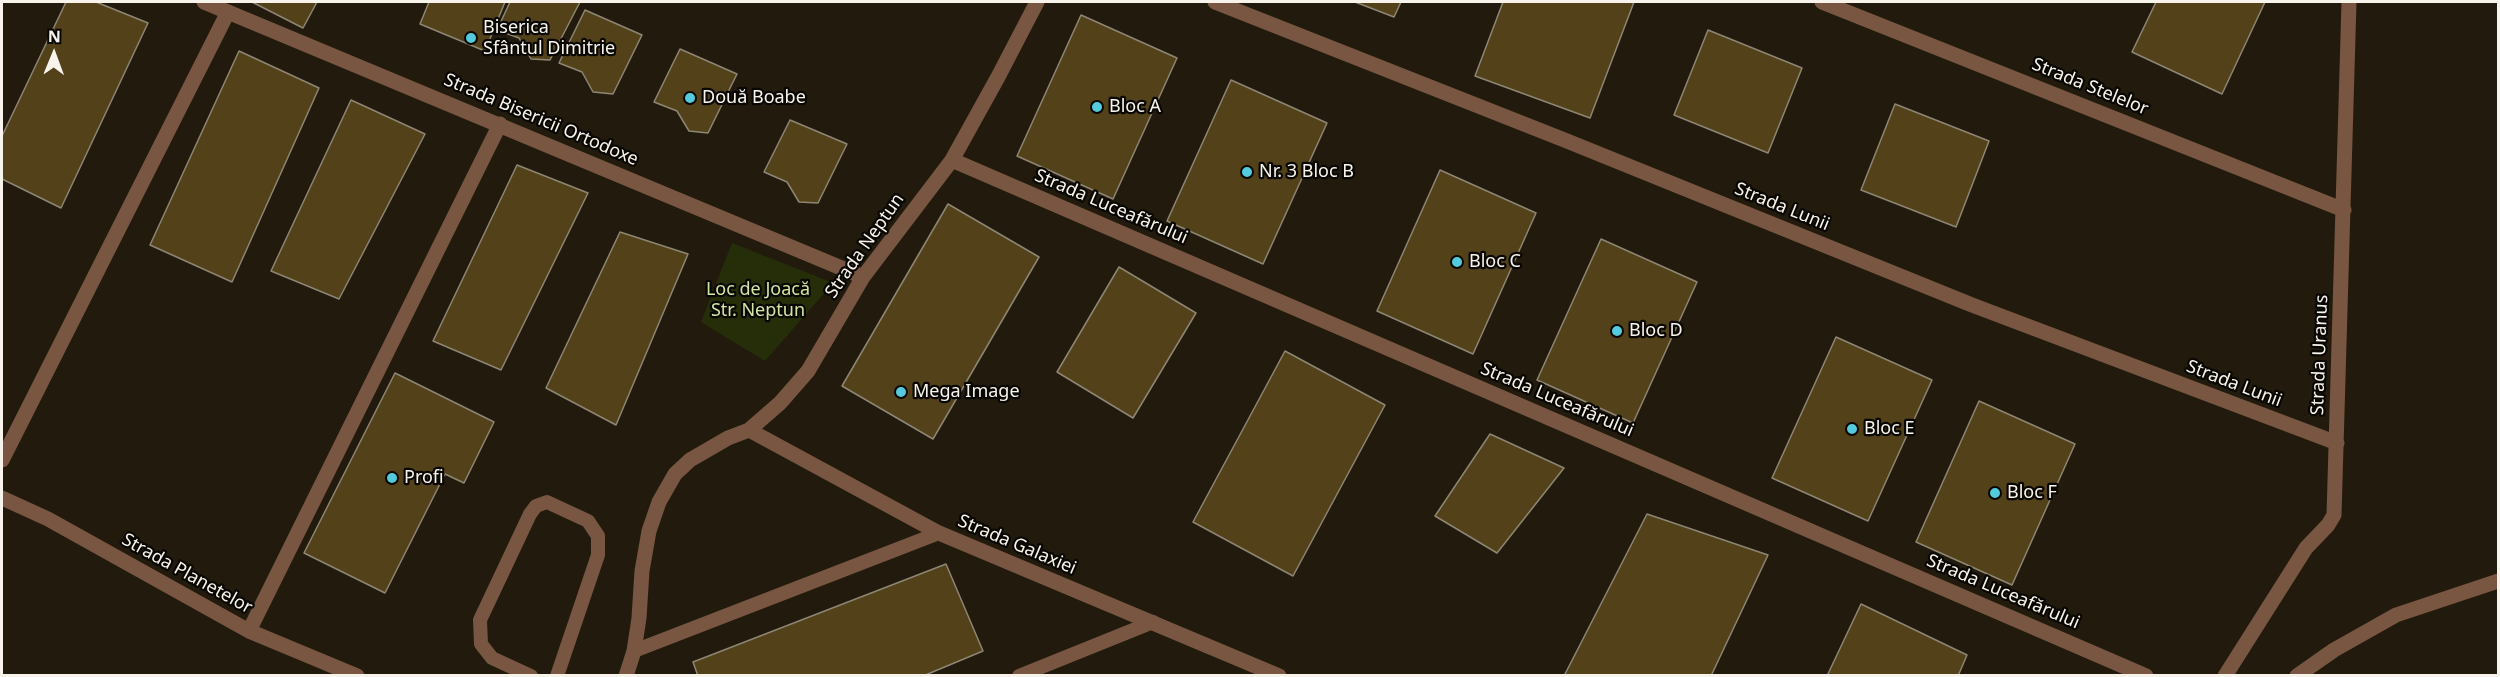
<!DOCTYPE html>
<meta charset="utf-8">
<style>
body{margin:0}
#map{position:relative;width:2500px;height:677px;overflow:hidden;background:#221b0d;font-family:"Noto Sans",sans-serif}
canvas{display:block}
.frame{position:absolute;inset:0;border:3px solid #f8f4eb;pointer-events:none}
.north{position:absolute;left:24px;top:24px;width:60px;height:60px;-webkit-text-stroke:4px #090703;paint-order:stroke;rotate:1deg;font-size:16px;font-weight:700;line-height:24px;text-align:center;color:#f8f4eb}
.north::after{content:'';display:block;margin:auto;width:21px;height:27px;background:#f8f4eb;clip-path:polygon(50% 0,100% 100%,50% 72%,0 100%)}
</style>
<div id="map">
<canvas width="2500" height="677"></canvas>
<div class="frame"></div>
<div class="north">N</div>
</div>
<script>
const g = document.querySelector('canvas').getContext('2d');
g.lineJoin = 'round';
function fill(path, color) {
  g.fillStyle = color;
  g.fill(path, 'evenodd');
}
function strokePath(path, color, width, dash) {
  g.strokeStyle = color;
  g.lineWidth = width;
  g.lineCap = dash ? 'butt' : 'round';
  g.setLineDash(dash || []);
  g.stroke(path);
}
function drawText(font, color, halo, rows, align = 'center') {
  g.font = font + ' "Noto Sans",sans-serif';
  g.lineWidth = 4.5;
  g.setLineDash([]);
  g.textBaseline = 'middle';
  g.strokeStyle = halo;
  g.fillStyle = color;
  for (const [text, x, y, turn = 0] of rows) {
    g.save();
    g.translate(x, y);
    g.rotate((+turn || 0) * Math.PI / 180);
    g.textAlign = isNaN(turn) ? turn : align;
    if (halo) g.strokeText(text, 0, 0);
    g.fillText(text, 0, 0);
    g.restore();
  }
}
fill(new Path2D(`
 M 732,243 L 833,283 L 765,361 L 701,322 Z`), '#262e09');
const building = new Path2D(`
 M 66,2 L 96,2 L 148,23 L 61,208 L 2,179 L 2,136 Z
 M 252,2 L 317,2 L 303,28 Z
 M 429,2 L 505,2 L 485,51 L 420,24 Z
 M 510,2 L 580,2 L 550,60 L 531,59 L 519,38 L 497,30 Z
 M 1355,2 L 1401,2 L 1394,17 Z
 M 1503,2 L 1634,2 L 1590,118 L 1475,76 Z
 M 2156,2 L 2265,2 L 2222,94 L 2132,52 Z
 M 585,10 L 642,35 L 613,94 L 593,92 L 582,72 L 559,63 Z
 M 1081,15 L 1177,58 L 1113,199 L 1017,156 Z
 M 1708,30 L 1802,68 L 1768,153 L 1674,115 Z
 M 680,49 L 737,74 L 708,133 L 689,131 L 677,111 L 654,102 Z
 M 239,51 L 319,88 L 232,282 L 150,245 Z
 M 1231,80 L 1327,123 L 1263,264 L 1167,221 Z
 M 351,100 L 425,134 L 339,299 L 271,271 Z
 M 1895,104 L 1989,141 L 1956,227 L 1861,190 Z
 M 790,120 L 847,144 L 818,203 L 799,202 L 787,182 L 764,172 Z
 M 517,165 L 588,193 L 501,370 L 433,341 Z
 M 1440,170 L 1536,213 L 1473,354 L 1377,311 Z
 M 948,204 L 1039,257 L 933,439 L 842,386 Z
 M 620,232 L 688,254 L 616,425 L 546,388 Z
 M 1601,239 L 1697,282 L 1633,423 L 1537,380 Z
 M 1119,267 L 1196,313 L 1133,418 L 1057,372 Z
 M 1836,337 L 1932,380 L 1868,521 L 1772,478 Z
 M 1285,351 L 1385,405 L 1293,576 L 1193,522 Z
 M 395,373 L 494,422 L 464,483 L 445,474 L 385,593 L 304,553 Z
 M 1979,401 L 2075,444 L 2012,585 L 1916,542 Z
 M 1490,434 L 1564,468 L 1497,553 L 1435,516 Z
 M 1647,514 L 1768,555 L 1711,676 L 1564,676 Z
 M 946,564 L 983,651 L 923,676 L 698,676 L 693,662 Z
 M 1861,604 L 1967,655 L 1958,676 L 1827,676 Z`);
fill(building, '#534119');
strokePath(building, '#8e8675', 1.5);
strokePath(new Path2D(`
 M 634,651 L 939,533
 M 531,676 L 492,658 L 481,644 L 480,620 L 530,514 L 536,506 L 547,502 L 588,521 L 598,536 L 598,555 L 557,676
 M 1019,676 L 1153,622`), '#785641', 14);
strokePath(new Path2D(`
 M 204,2 L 863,277
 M 1215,2 L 1567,141 L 1972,305 L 2337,443
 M 1822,2 L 2344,210
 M 952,160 L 2146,676
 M 749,430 L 939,533 L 1279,676
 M 2,460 L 228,12
 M 2,498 L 48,519 L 249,631 L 357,676
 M 249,631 L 500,124
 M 626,676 L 634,651 L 639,618 L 642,571 L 649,531 L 659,502 L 675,474 L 690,460 L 728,438 L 749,430 L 780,403 L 808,371 L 863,277 L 952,160 L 998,77 L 1037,2
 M 2225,676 L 2306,548 L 2328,525 L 2334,515 L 2349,2
 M 2297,676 L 2334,650 L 2396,615 L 2498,581`), '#785641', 15);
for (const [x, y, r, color] of [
 [471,38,6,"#54cadd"],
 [690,98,6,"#54cadd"],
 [1097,107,6,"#54cadd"],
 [1247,172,6,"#54cadd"],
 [1457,262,6,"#54cadd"],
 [1617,331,6,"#54cadd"],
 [901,392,6,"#54cadd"],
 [1852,429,6,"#54cadd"],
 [392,478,6,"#54cadd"],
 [1995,493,6,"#54cadd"]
]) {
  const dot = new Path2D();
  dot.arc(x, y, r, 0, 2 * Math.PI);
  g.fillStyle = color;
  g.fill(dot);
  strokePath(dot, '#090703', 2);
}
drawText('18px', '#f8f4eb', '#090703', [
 ["Biserica",483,28],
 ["Sfântul Dimitrie",483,49],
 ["Două Boabe",702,98],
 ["Bloc A",1109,107],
 ["Nr. 3 Bloc B",1259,172],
 ["Bloc C",1469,262],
 ["Bloc D",1629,331],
 ["Mega Image",913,392],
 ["Bloc E",1864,429],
 ["Profi",404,478],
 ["Bloc F",2007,493]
], 'left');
drawText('18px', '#f8f4eb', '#090703', [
 ["Strada Stelelor",2090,87,22],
 ["Strada Bisericii Ortodoxe",541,120,23],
 ["Strada Luceafărului",1111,207,23],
 ["Strada Lunii",1782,207,22],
 ["Strada Neptun",865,246,-55],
 ["Strada Uranus",2320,355,-88],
 ["Strada Lunii",2234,384,21],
 ["Strada Luceafărului",1557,400,23],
 ["Strada Galaxiei",1017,545,23],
 ["Strada Planetelor",187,574,29],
 ["Strada Luceafărului",2003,592,23]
]);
drawText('18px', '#d1e4a0', '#090703', [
 ["Loc de Joacă",758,290],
 ["Str. Neptun",758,311]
]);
</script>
